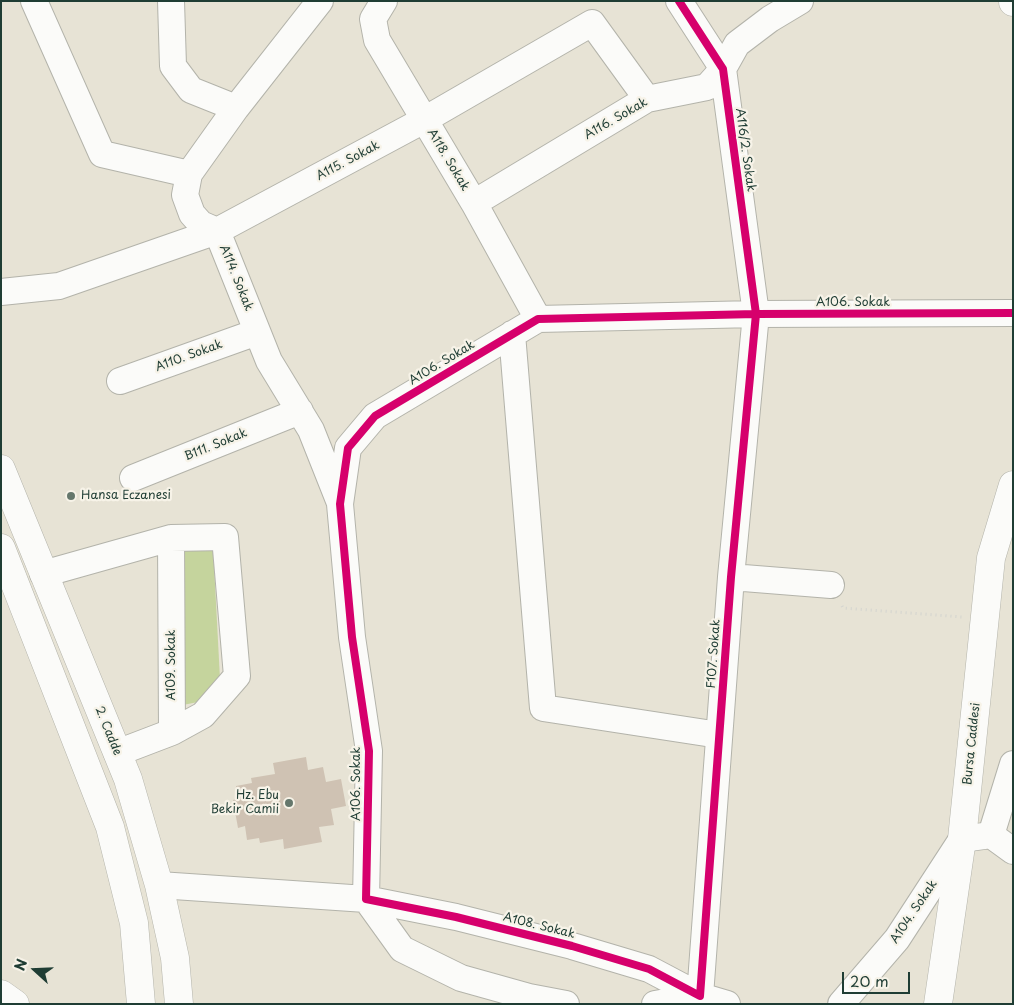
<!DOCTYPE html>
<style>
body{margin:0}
#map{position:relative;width:1014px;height:1005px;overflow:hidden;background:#e7e3d5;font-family:"Playpen Sans",sans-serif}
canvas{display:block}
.frame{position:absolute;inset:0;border:2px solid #1f3d34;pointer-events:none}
.north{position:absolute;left:10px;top:945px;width:50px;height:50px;-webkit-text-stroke:4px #f7f3e8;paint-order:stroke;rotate:290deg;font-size:14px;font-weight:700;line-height:20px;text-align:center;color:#1f3d34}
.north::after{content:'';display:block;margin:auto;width:18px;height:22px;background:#1f3d34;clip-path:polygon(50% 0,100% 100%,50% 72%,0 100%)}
.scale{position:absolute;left:842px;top:972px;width:68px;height:22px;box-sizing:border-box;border:2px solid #1f3d34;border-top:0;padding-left:6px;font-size:15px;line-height:18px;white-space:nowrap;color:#1f3d34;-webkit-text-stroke:4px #f7f3e8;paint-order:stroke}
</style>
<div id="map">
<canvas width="1014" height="1005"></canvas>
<div class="frame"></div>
<div class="north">N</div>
<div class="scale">20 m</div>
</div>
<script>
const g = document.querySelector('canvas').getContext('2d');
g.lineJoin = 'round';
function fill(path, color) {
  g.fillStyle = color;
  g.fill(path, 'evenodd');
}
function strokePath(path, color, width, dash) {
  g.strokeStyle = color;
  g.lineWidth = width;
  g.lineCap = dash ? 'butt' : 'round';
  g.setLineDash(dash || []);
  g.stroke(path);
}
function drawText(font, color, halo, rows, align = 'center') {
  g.font = font + ' "Playpen Sans",sans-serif';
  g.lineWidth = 4.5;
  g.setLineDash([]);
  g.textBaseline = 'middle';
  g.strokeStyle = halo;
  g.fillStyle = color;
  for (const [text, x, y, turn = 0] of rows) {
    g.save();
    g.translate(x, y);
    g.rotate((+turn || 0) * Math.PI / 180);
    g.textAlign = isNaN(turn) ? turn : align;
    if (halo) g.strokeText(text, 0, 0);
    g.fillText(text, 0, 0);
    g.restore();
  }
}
fill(new Path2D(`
 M 213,546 L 220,679 L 203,701 L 183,705 L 182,550 Z`), '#c5d49d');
fill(new Path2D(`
 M 306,757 L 308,770 L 323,767 L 326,782 L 341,779 L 346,806 L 331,809 L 334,825 L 319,827 L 322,842 L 284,849 L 283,839 L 260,843 L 259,838 L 247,840 L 245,826 L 238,828 L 233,800 L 238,799 L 236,786 L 252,783 L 251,778 L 275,774 L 273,763 Z`), '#cfc2b3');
const street = new Path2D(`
 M 34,1 L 102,154 L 189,174
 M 171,1 L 173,66 L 191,90 L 236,108
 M 320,1 L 236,108 L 189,174 L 185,195 L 192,214 L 201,224 L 217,231 L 269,361 L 311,430 L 340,503
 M 384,1 L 373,19 L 377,40 L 474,203 L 538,319
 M 679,1 L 723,69 L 756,314 L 731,577 L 700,996 L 649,969 L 572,946 L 456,917 L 366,899 L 369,751 L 352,637 L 340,504 L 348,448 L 375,416 L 538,319 L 756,314 L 1013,313
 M 474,203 L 647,99 L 707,87 L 723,69 L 737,44 L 770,19 L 800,1
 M 1,292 L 59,286 L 217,231 L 424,120 L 592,23 L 647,99
 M 512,334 L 543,708 L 719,735
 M 120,381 L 257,332
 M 133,478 L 300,411
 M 43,574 L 171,538 L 225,537 L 237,676 L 203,715 L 172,732
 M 731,577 L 831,585
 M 117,753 L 172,732 L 171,538
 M 991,835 L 1013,764
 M 159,885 L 366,899 L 402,949 L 461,978 L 529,997 L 566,1004
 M 655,1004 L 700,996 L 727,1004
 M 841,1004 L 897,939 L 962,839 L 991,835 L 1013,851`);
const secondary = new Path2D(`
 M 1013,1 L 1013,2
 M 1,994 L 15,1004
 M 938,1004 L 962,839 L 991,558 L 1013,485`);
const primary = new Path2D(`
 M 1,469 L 128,779 L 159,885 L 175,958 L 179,1004
 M 1,548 L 110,827 L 134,923 L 141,1004`);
strokePath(street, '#b3b3aa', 28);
strokePath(secondary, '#b3b3aa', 29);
strokePath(primary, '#b3b3aa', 29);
strokePath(new Path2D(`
 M 842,606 L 843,608 L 962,617`), '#d3d4cf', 3, [1, 4]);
strokePath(street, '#fbfbf9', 26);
strokePath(secondary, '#fbfbf9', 28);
strokePath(primary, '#fbfbf9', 28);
strokePath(new Path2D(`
 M 679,1 L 723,69 L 756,314 L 731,577 L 700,996 L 649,969 L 572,946 L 456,917 L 366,899 L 369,751 L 352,637 L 340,504 L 348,448 L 375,416 L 538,319 L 756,314 L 1013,313`), '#d6006c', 8);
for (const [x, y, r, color] of [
 [71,496,5,"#65776c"],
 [289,803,5,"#65776c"]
]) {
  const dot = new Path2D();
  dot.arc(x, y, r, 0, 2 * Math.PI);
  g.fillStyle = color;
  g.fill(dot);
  strokePath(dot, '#f7f3e8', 2);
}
drawText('12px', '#1f3d34', '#f7f3e8', [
 ["A116. Sokak",616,119,-30],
 ["A116/2. Sokak",745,150,82],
 ["A118. Sokak",448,160,59],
 ["A115. Sokak",348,161,-28],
 ["A114. Sokak",236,278,68],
 ["A106. Sokak",853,303],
 ["A110. Sokak",189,356,-20],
 ["A106. Sokak",442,363,-31],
 ["B111. Sokak",216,445,-22],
 ["F107. Sokak",714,654,-86],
 ["A109. Sokak",172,665,-90],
 ["2. Cadde",108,731,68],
 ["Bursa Caddesi",972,744,-84],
 ["A106. Sokak",357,784,-90],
 ["A104. Sokak",914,912,-56],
 ["A108. Sokak",539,926,14]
]);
drawText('12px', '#1f3d34', '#f7f3e8', [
 ["Hansa Eczanesi",81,496],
 ["Hz. Ebu",279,796,"right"],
 ["Bekir Camii",279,810,"right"]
], 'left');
</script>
